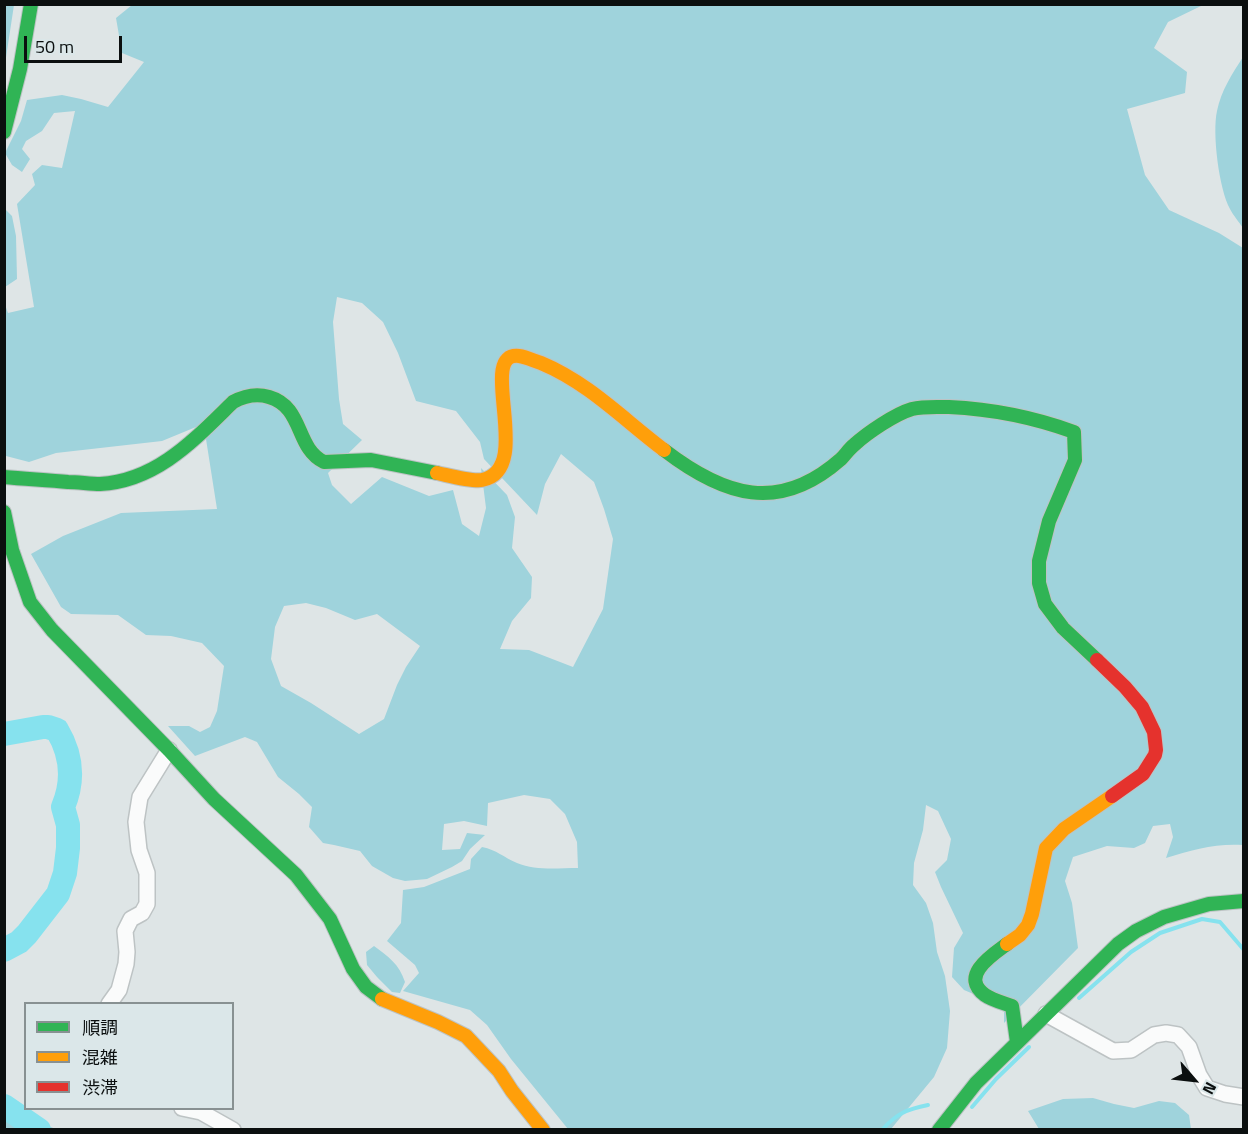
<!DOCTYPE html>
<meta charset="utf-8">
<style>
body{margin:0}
#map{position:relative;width:1248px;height:1134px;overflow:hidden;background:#dee5e6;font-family:"Titillium Web","Noto Sans JP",sans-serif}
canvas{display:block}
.frame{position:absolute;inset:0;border:6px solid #0b0f0f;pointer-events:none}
.legend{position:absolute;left:24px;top:1002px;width:210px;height:108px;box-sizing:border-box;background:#dbe7e9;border:2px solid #889192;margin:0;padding:8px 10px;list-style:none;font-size:18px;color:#0b0f0f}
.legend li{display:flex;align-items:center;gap:12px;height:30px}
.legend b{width:30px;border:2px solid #889192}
.north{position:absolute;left:1164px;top:1050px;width:60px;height:60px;-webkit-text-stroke:4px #dbe7e9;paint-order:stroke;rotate:118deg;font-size:16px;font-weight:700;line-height:24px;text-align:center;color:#0b0f0f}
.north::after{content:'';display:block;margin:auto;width:21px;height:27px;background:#0b0f0f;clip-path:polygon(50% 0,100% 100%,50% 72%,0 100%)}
.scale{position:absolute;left:24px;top:36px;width:98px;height:27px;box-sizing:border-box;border:3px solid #0b0f0f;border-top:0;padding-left:8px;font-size:18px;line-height:21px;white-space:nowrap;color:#0b0f0f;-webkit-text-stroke:4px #dbe7e9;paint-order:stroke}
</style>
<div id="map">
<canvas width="1248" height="1134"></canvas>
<div class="frame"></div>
<ul class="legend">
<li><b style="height:8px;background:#30b455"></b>順調</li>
<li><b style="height:8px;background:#ff9f0a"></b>混雑</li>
<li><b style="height:8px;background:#e5322d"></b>渋滞</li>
</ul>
<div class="north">N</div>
<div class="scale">50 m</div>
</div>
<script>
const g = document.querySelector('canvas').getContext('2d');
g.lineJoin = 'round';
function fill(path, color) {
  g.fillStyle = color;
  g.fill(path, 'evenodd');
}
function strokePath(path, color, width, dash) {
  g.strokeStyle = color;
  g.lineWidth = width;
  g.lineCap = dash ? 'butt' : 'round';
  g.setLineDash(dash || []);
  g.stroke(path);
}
fill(new Path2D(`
 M 5,4 L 14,5 L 5,64 L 4,5 Z
 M 132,5 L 1203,5 L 1168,22 L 1154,48 L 1187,72 L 1185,93 L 1127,109 L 1145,175 L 1169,210 L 1219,233 L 1243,248 L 1243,845 C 1217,843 1191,850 1166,858 L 1173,837 L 1170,824 L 1153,826 L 1145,843 L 1134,848 L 1107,846 L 1073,857 L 1065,881 L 1072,903 L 1078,948 L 1004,1023 L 1004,1007 L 964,990 L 952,977 L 954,948 L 963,933 L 941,887 L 935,872 L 947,860 L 951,839 L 938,811 L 926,805 L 923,830 L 914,863 L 913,885 L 926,903 L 933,923 L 937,952 L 945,976 L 950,1011 L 947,1048 L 934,1077 L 891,1129 L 568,1129 L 511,1059 L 487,1025 L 470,1010 L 403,991 L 419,973 L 415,965 L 387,941 L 401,923 L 403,890 L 424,887 L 470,869 L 471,859 L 482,847 C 497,850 503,857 517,863 C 536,871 558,868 578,868 L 577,842 L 565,814 L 550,799 L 524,795 L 488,803 L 487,826 L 464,821 L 444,824 L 442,850 L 460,849 L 467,833 L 485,835 L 470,849 L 462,861 L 452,867 L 427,879 L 405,881 L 393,878 L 372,866 L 360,851 L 334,845 L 323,843 L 309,827 L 312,807 L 299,794 L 278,777 L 257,742 L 245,737 L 195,756 L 168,726 L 189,726 L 200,732 L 210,727 L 217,711 L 224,666 L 202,643 L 171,636 L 146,635 L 118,615 L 71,614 L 61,607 L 31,554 L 63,536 L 121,513 L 217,509 L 206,439 L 196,427 L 162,441 L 56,453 L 29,462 L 6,456 L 4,451 L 4,302 L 8,313 L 34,307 L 17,204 L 35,185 L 32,174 L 42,165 L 62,168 L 75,111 L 54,113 L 42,131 L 26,141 L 22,149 L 30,159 L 22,172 L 12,165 L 5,153 L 21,121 L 27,100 L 62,95 L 81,99 L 108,107 L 144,62 L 122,53 L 116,18 ZM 337,297 L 362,303 L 383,322 L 398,353 L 416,401 L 456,411 L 480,442 L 484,459 L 537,515 L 545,484 L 561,454 L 594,482 L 604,509 L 613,539 L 603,609 L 573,667 L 529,650 L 500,649 L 512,621 L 531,598 L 532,577 L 512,548 L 515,517 L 507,495 L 481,468 L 486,508 L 479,536 L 462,524 L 453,490 L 429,496 L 382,477 L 351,504 L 332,485 L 328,473 L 362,440 L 343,424 L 339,399 L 333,322 ZM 306,603 L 326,608 L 355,620 L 377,614 L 420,646 L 406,667 L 397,685 L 384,719 L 359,734 L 311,703 L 281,686 L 271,659 L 275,627 L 284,606 Z
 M 1243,57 L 1243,228 C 1239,222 1233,215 1230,209 C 1219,189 1212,133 1217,111 C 1221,91 1232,74 1243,57 Z
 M 5,209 L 12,216 L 16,236 L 17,279 L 5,287 Z
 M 374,946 C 389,957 399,964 405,982 L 400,993 L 392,992 L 377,977 L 367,965 L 366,952 Z
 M 1093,1098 L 1114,1104 L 1134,1108 L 1159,1101 L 1175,1103 L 1189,1115 L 1191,1129 L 1039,1129 L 1028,1111 L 1063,1099 Z
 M 4,1110 L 5,1110 L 56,1129 L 5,1129 Z`), '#9fd3dc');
strokePath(new Path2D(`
 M 1079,998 L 1131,952 L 1160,933 L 1202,919 L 1220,922 L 1244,950
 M 972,1107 L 996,1079 L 1029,1047
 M 882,1130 C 896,1114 907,1109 928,1105`), '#86e2ee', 4);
strokePath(new Path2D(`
 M 4,734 L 43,727 L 48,727 L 57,730 C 72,755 74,781 63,807 L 68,825 L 68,848 L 65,873 L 58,894 L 27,934 L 19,942 L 4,950
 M 4,1106 L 39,1130`), '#86e2ee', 24);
const street = new Path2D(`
 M 109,1004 L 119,990 L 126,964 L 127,952 L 125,931 L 131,919 L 142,913 L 147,904 L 147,873 L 139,850 L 136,822 L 140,797 L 169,750
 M 1046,1014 L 1113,1051 L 1131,1050 L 1154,1035 L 1166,1033 L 1178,1035 L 1189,1047 L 1199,1075 L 1207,1088 L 1225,1094 L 1244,1097
 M 182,1108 L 201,1112 L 233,1130`);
const fast = new Path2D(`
 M 4,132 L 20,69 L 31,4
 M 664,450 C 724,496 779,514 841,459 C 846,454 849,449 854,445 C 867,433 895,414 912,409 C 924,406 937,407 949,407 C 992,409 1033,417 1074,432 L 1075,460 L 1049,521 L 1039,561 L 1039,583 L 1045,604 L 1063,628 L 1097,660
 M 4,477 C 25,479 47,480 68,482 C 78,482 90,484 100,484 C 157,481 195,439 233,402 C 244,396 256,393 269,397 C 304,407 295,448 324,462 L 371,460 L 437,473
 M 4,512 L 12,550 L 30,602 L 52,630 L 169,750 L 214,799 L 296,875 L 330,919 L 353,969 L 366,987 L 382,999
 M 1007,944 C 992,955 959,976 985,995 C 992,1000 1004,1003 1012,1006 L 1017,1042
 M 939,1130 L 976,1083 L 1118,944 L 1136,931 L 1164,917 L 1209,904 L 1244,901`);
const slow = new Path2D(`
 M 437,473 C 447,475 472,482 482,480 C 536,470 475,351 519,356 C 527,357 534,361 541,363 C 589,383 624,420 664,450
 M 1007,944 L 1020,935 L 1028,925 L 1032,914 L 1046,848 L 1064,829 L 1112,796
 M 382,999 L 438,1022 L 466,1036 L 499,1071 L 512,1091 L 543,1130`);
const jam = new Path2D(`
 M 1097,660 L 1125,687 L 1142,707 L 1154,732 L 1156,750 L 1155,755 L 1143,774 L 1112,796`);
strokePath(street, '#bdc3c4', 18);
strokePath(fast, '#bdc3c4', 16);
strokePath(slow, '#bdc3c4', 16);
strokePath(jam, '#bdc3c4', 16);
strokePath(street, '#fafbfb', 15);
strokePath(fast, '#30b455', 14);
strokePath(slow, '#ff9f0a', 14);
strokePath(jam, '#e5322d', 14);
</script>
